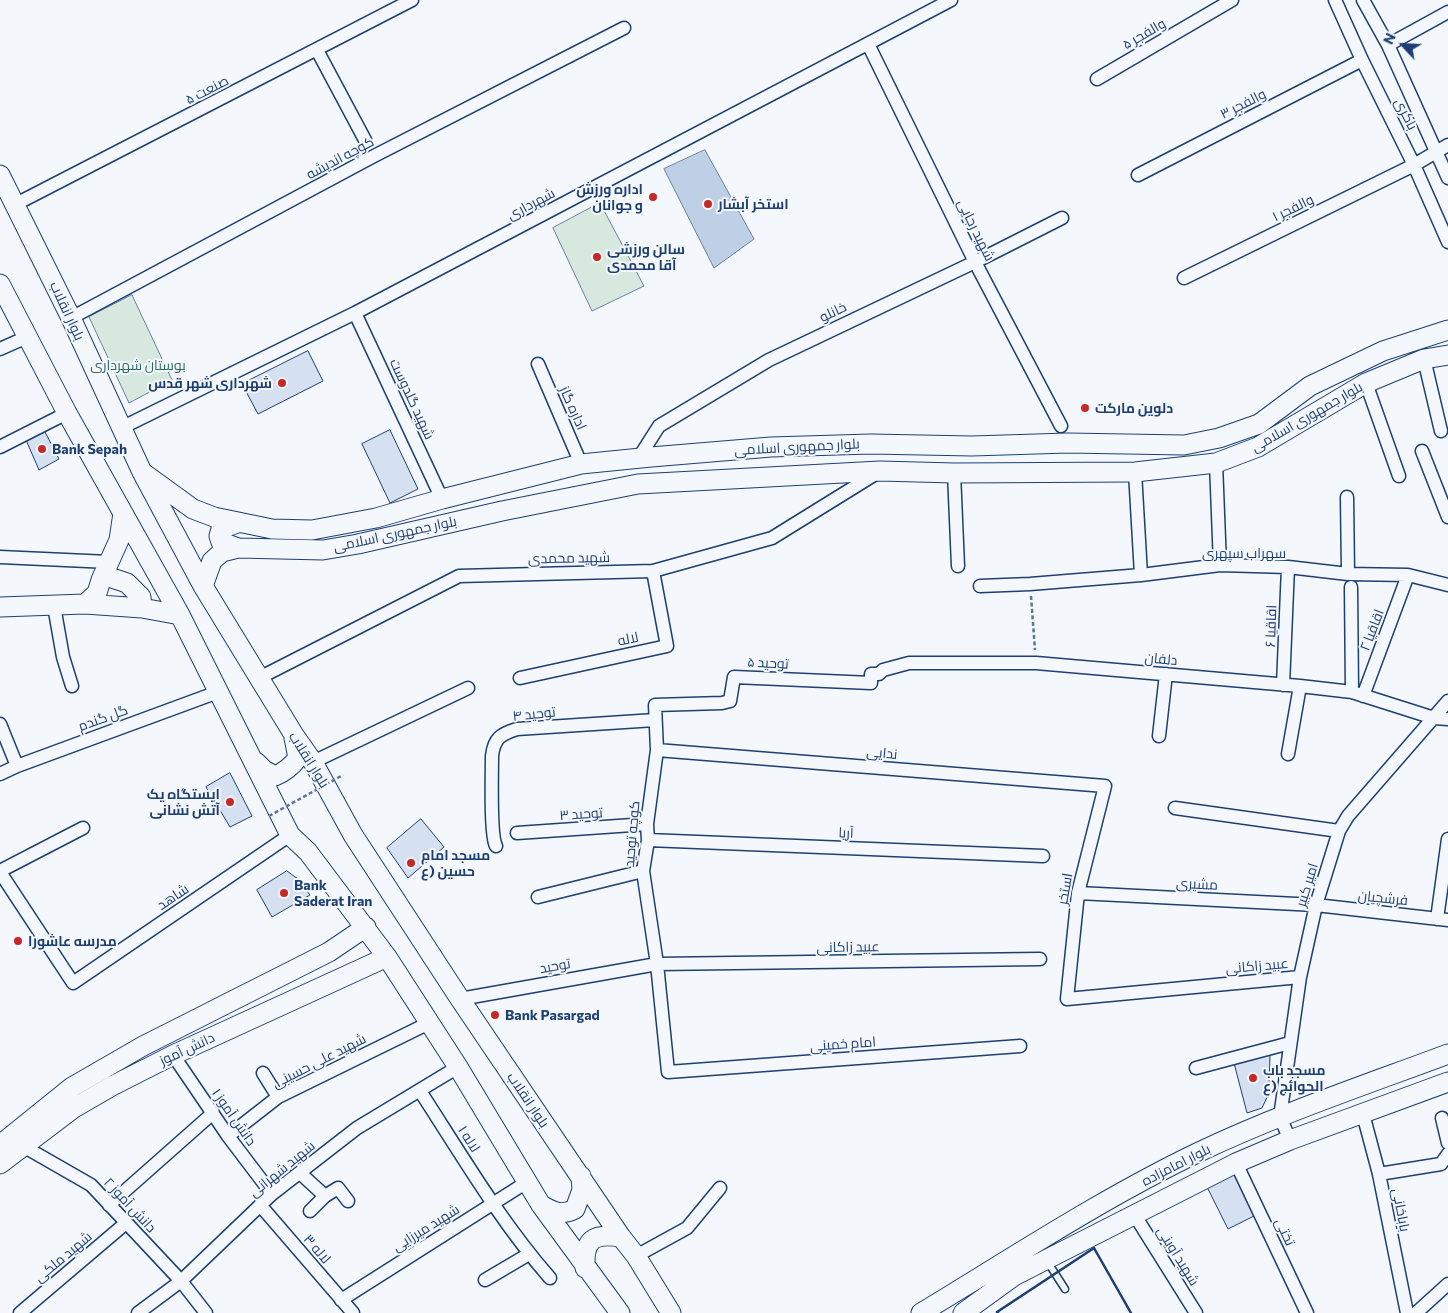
<!DOCTYPE html>
<meta charset="utf-8">
<style>
body{margin:0}
#map{position:relative;width:1448px;height:1313px;overflow:hidden;background:#f4f7fb;font-family:Commissioner,sans-serif}
canvas{display:block}
.north{position:absolute;left:1378px;top:20px;width:50px;height:50px;-webkit-text-stroke:4px #f4f7fb;paint-order:stroke;rotate:295deg;font-size:14px;font-weight:700;line-height:20px;text-align:center;color:#1d3f73}
.north::after{content:'';display:block;margin:auto;width:18px;height:22px;background:#1d3f73;clip-path:polygon(50% 0,100% 100%,50% 72%,0 100%)}
</style>
<div id="map">
<canvas width="1448" height="1313"></canvas>
<div class="north">N</div>
</div>
<script>
const g = document.querySelector('canvas').getContext('2d');
g.lineJoin = 'round';
function fill(path, color) {
  g.fillStyle = color;
  g.fill(path, 'evenodd');
}
function strokePath(path, color, width, dash) {
  g.strokeStyle = color;
  g.lineWidth = width;
  g.lineCap = dash ? 'butt' : 'round';
  g.setLineDash(dash || []);
  g.stroke(path);
}
function drawText(font, color, halo, rows, align = 'center') {
  g.font = font + ' Commissioner,Cairo,sans-serif';
  g.lineWidth = 4;
  g.setLineDash([]);
  g.textBaseline = 'middle';
  g.strokeStyle = halo;
  g.fillStyle = color;
  for (const [text, x, y, turn = 0] of rows) {
    g.save();
    g.translate(x, y);
    g.rotate((+turn || 0) * Math.PI / 180);
    g.textAlign = isNaN(turn) ? turn : align;
    if (halo) g.strokeText(text, 0, 0);
    g.fillText(text, 0, 0);
    g.restore();
  }
}
const green = new Path2D(`
 M 600,203 L 644,286 L 592,311 L 553,228 Z
 M 132,295 L 172,380 L 129,403 L 89,317 Z`);
fill(green, '#d7e8df');
strokePath(green, '#687fa3', 1);
const water = new Path2D(`
 M 705,150 L 754,239 L 714,268 L 664,169 Z`);
fill(water, '#bed0e5');
strokePath(water, '#687fa3', 1);
const building = new Path2D(`
 M 308,351 L 323,381 L 258,414 L 242,384 Z
 M 390,430 L 418,489 L 390,503 L 362,444 Z
 M 45,432 L 59,459 L 39,470 L 26,440 Z
 M 230,773 L 252,816 L 230,827 L 206,787 Z
 M 421,819 L 444,847 L 408,878 L 387,848 Z
 M 287,871 L 298,879 L 310,895 L 272,917 L 257,890 Z
 M 1270,1055 L 1269,1093 L 1262,1108 L 1247,1113 L 1234,1063 Z
 M 1240,1171 L 1260,1213 L 1228,1229 L 1207,1187 Z`);
fill(building, '#d5e0f0');
strokePath(building, '#1d3f73', 1);
const lane = new Path2D(`
 M 1047,1261 L 1065,1289`);
const street = new Path2D(`
 M 1335,0 L 1362,60 L 1414,165 L 1448,242
 M 1363,0 L 1388,45 L 1448,178
 M 868,44 L 975,262 L 1061,426
 M 1388,45 L 1448,12
 M 317,50 L 365,140
 M 1097,79 L 1232,0
 M 1138,175 L 1362,60
 M 16,204 L 412,0
 M 1184,278 L 1414,165 L 1448,145
 M 355,313 L 442,499
 M 71,318 L 374,156 L 624,28
 M 0,349 L 27,337
 M 1424,359 L 1441,431
 M 538,364 L 581,464
 M 1366,383 L 1399,476
 M 121,428 L 355,313 L 951,0
 M 0,447 L 67,413
 M 1422,451 L 1448,517
 M 638,459 L 659,426 L 769,360 L 975,262 L 1062,218
 M 1216,463 L 1220,565
 M 1135,472 L 1141,575
 M 954,473 L 958,566
 M 1347,497 L 1348,574
 M 0,557 L 109,562
 M 980,586 L 1030,584 L 1141,575 L 1220,565 L 1288,567 L 1348,574 L 1408,575 L 1448,585
 M 1351,587 L 1352,692
 M 54,606 L 63,657 L 72,686
 M 259,678 L 459,576 L 653,571 L 772,538 L 877,473
 M 520,678 L 667,646 L 653,571
 M 1283,685 L 1288,567
 M 1363,696 L 1408,575
 M 0,724 L 17,766
 M 1159,736 L 1166,674
 M 657,750 L 1105,786 L 1078,893 L 1067,999 L 1300,977
 M 1288,754 L 1300,686
 M 313,762 L 468,688
 M 0,774 L 17,766 L 218,692
 M 1175,808 L 1339,831
 M 517,833 L 647,824
 M 648,840 L 1043,856
 M 496,846 C 490,835 492,772 492,756 C 494,738 501,734 517,729 L 655,720
 M 0,871 L 83,828
 M 0,872 L 73,983 L 290,835
 M 1078,893 L 1316,905 L 1448,920
 M 538,897 L 643,871
 M 1437,919 L 1448,839
 M 460,999 L 657,964 L 1040,959
 M 1020,1046 L 668,1072 L 657,964 L 643,871 L 648,840 L 647,824 L 657,750 L 655,705 L 722,703 L 730,701 L 734,677 L 871,683 L 871,674 L 879,674 L 883,670 L 909,663 L 1036,663 L 1300,686 L 1352,692 L 1434,718 L 1448,719
 M 173,1055 L 228,1136 L 272,1194
 M 1196,1068 L 1290,1043
 M 263,1073 L 278,1097
 M 420,1091 C 461,1154 500,1221 550,1278
 M 1363,1114 L 1379,1174 L 1407,1313
 M 1442,1118 L 1448,1143
 M 228,1136 L 278,1097 L 429,1023
 M 1290,1140 L 1280,1117 L 1300,977 L 1316,905 L 1339,831 L 1348,816 L 1448,701
 M 23,1146 L 91,1185 L 181,1281 L 206,1313
 M 1236,1163 L 1307,1313
 M 300,1173 L 325,1196
 M 1379,1174 L 1441,1164 L 1448,1154
 M 109,1205 L 213,1113
 M 260,1205 L 353,1313
 M 310,1211 L 325,1196 L 338,1188 L 348,1201
 M 1134,1214 L 1196,1313
 M 636,1256 L 687,1228 L 720,1188
 M 485,1280 L 529,1254
 M 341,1300 L 527,1182
 M 20,1313 L 126,1223
 M 138,1313 L 181,1281 L 272,1194 L 357,1128 L 458,1067
 M 1416,1313 L 1448,1284`);
const secondary = new Path2D(`
 M 0,175 L 71,318 L 142,472 L 203,586 L 294,735 L 313,762 L 353,835 L 460,999 L 621,1237 L 636,1256 L 671,1313
 M 0,284 L 67,413 L 180,615 L 290,835 L 308,852 L 387,957 L 458,1067 L 541,1205 L 620,1313
 M 142,472 L 193,509 L 214,517 L 272,529 L 312,530 L 376,518 L 442,499 L 581,464 L 651,457 L 771,447 L 871,444 L 972,446 L 1068,443 L 1184,445 L 1219,438 L 1259,424 L 1310,386 L 1383,351 L 1448,330
 M 237,523 L 221,529 L 219,536 L 221,542 L 238,548
 M 103,575 L 127,583 L 141,597 L 142,608
 M 203,586 L 212,561 L 222,552 L 238,548 L 323,550 L 358,544 L 502,511 L 638,484 L 880,471 L 954,473 L 1135,472 L 1216,463 L 1258,447 L 1366,383 L 1424,359 L 1448,355
 M 85,604 L 97,593 L 101,580 L 119,540 L 123,513
 M 0,607 L 85,604 L 142,608 L 180,615
 M 256,762 L 264,770 L 275,776 C 285,772 291,767 298,758 L 294,738
 M 0,1145 L 72,1087 L 143,1046 L 329,952 L 366,927
 M 0,1164 L 74,1108 L 112,1086 L 173,1055 L 387,957
 M 541,1205 C 554,1212 561,1216 575,1209 L 582,1190 L 581,1176
 M 585,1268 C 584,1239 593,1233 621,1237
 M 921,1313 C 1012,1258 1103,1198 1199,1152 C 1279,1114 1365,1085 1448,1054
 M 963,1313 L 1014,1276 L 1236,1163 L 1290,1140 L 1448,1082`);
strokePath(lane, '#1d3f73', 9);
strokePath(street, '#1d3f73', 15);
strokePath(secondary, '#1d3f73', 21);
strokePath(new Path2D(`
 M 1031,596 L 1035,650`), '#5e769c', 2.5, [4, 2.5]);
strokePath(lane, '#f4f7fb', 6);
strokePath(street, '#f4f7fb', 12);
strokePath(secondary, '#f4f7fb', 19);
strokePath(new Path2D(`
 M 269,816 L 343,775`), '#5e769c', 2.5, [4, 2.5]);
strokePath(new Path2D(`
 M 998,1313 L 997,1312 L 1094,1248 L 1131,1313`), '#1d3f73', 2.5);
for (const [x, y, r, color] of [
 [653,197,5,"#c62828"],
 [708,204,5,"#c62828"],
 [597,257,5,"#c62828"],
 [282,383,5,"#c62828"],
 [1085,408,5,"#c62828"],
 [42,449,5,"#c62828"],
 [230,802,5,"#c62828"],
 [411,863,5,"#c62828"],
 [284,893,5,"#c62828"],
 [18,941,5,"#c62828"],
 [495,1015,5,"#c62828"],
 [1253,1078,5,"#c62828"]
]) {
  const dot = new Path2D();
  dot.arc(x, y, r, 0, 2 * Math.PI);
  g.fillStyle = color;
  g.fill(dot);
  strokePath(dot, '#f4f7fb', 2);
}
drawText('14px', '#1d3f73', '#f4f7fb', [
 ["والفجر ۵",1144,34,-30],
 ["صنعت ۵",207,90,-27],
 ["والفجر ۳",1243,104,-27],
 ["باکری",1406,114,63],
 ["کوچه اندیشه",340,158,-28],
 ["شهرداری",531,204,-28],
 ["والفجر ۱",1293,208,-26],
 ["شهید رجایی",976,230,64],
 ["بلوار انقلاب",67,311,65],
 ["خانلو",833,312,-25],
 ["شهید گلدوست",412,399,65],
 ["اداره گاز",573,408,66],
 ["بلوار جمهوری اسلامی",1307,417,-30],
 ["بلوار جمهوری اسلامی",797,447,-3],
 ["بلوار جمهوری اسلامی",395,534,-12],
 ["سهراب سپهری",1244,553],
 ["شهید محمدی",569,558,-1],
 ["اقاقیا ۶",1271,626,-88],
 ["اقاقیا ۲",1372,630,-69],
 ["لاله",628,639,-12],
 ["دلفان",1161,659,5],
 ["توحید ۵",768,663,3],
 ["توحید ۴",534,714,-6],
 ["گل گندم",103,718,-20],
 ["ندایی",882,753,5],
 ["بلوار انقلاب",309,760,58],
 ["توحید ۳",581,814,-4],
 ["آریا",846,833,2],
 ["کوچه توحید",632,834,-85],
 ["مشیری",1197,884,3],
 ["امیر کبیر",1307,885,-73],
 ["استخر",1065,889,-80],
 ["شاهد",173,897,-34],
 ["فرشچیان",1383,898,6],
 ["عبید زاکانی",848,947,-1],
 ["توحید",555,966,-10],
 ["عبید زاکانی",1257,966,-5],
 ["امام خمینی",843,1044,-4],
 ["دانش آموز",187,1049,-25],
 ["شهید علی حسینی",319,1061,-27],
 ["بلوار انقلاب",528,1100,56],
 ["دانش آموز ۱",234,1117,55],
 ["لاله ۱",469,1139,57],
 ["بلوار امامزاده",1176,1165,-27],
 ["شهید شهرانی",282,1169,-39],
 ["دانش آموز ۲",130,1205,47],
 ["باباخانی",1401,1210,79],
 ["شهید میرزایی",426,1228,-32],
 ["تختی",1285,1232,65],
 ["لاله ۳",317,1249,49],
 ["شهید آوینی",1178,1256,58],
 ["شهید ملکی",63,1257,-40]
]);
drawText('bold 14px', '#1d3f73', '#f4f7fb', [
 ["اداره ورزش",643,189,"right"],
 ["و جوانان",643,205,"right"],
 ["استخر آبشار",718,204],
 ["سالن ورزشی",607,249],
 ["آقا محمدی",607,265],
 ["شهرداری شهر قدس",272,383,"right"],
 ["دلوین مارکت",1095,408],
 ["Bank Sepah",52,449],
 ["ایستگاه یک",220,794,"right"],
 ["آتش نشانی",220,810,"right"],
 ["مسجد امام",421,855],
 ["حسین (ع",421,871],
 ["Bank",294,885],
 ["Saderat Iran",294,901],
 ["مدرسه عاشورا",28,941],
 ["Bank Pasargad",505,1015],
 ["مسجد باب",1263,1070],
 ["الحوائج (ع",1263,1086]
], 'left');
drawText('14px', '#2c6c60', '#f4f7fb', [
 ["بوستان شهرداری",138,365]
]);
</script>
